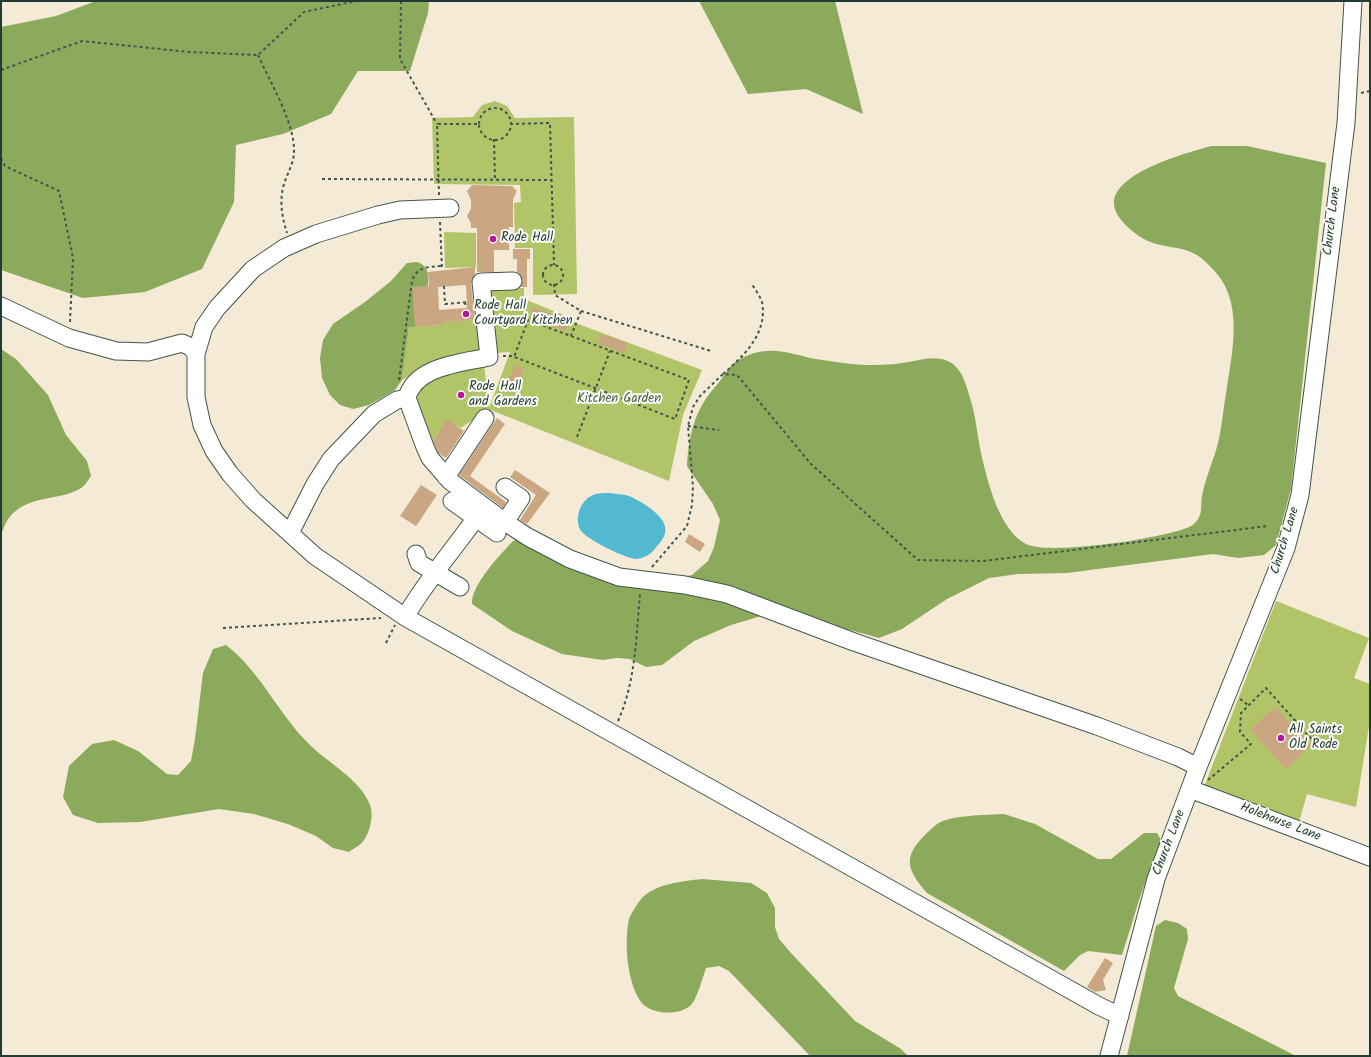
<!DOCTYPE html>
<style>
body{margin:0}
#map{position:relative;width:1371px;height:1057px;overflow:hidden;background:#f4ead5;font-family:Kalam,sans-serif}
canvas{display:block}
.frame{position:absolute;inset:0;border:2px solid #1f3d34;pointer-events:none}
</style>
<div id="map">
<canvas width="1371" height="1057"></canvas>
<div class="frame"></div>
</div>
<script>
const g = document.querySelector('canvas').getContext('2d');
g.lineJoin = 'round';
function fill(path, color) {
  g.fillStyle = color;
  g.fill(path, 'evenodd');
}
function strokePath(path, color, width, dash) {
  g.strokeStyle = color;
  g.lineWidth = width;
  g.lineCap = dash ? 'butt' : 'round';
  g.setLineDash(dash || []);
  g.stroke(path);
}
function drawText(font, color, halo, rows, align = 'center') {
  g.font = font + ' Kalam,sans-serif';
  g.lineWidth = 4;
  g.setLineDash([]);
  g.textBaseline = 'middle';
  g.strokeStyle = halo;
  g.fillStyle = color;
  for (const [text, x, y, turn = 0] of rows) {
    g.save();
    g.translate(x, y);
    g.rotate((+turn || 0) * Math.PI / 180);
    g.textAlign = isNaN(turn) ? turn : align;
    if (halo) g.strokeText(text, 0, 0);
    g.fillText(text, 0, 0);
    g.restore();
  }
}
fill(new Path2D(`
 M 495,101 L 507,106 L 515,118 L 574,117 L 577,294 L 533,295 L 533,248 L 515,248 L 514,203 L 521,202 L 520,185 L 434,184 L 432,118 L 473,117 L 482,105 Z
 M 444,232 L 476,233 L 476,267 L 445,268 Z
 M 524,288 L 524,296 L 529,301 L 571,318 L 570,321 L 702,370 L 683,415 L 669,481 L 488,409 L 461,428 L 447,420 L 429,447 L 415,394 L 431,378 L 484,364 L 489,408 L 510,352 L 493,353 L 487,289 Z
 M 478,319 L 480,346 L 478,352 L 434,362 L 402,380 L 409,327 L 443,325 L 443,322 Z
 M 1276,601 L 1369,638 L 1354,678 L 1370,684 L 1370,720 L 1356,807 L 1307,794 L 1299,822 L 1204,787 Z`), '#b1c468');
fill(new Path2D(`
 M 96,1 L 429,1 L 428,13 L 410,71 L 358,71 L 331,114 L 283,134 L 236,145 L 234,202 L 202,269 L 145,292 L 83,298 L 1,270 L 1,27 L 56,16 Z
 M 699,1 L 835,1 L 863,114 L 806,89 L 748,94 Z
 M 1211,146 L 1247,146 L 1326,163 L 1291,489 L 1276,545 L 1264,555 L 1238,558 L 1213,554 L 1067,573 L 1018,574 L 989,578 L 947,599 L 902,629 L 879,638 L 832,625 L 761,616 L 731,625 L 694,641 L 662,665 L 646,667 L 630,659 L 617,658 L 603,660 L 562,654 L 512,631 L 472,604 C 471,585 500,555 513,541 L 520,539 L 552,556 L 669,580 L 692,575 L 708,561 L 714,547 L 720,520 L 713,504 L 687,466 C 689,435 694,411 715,387 C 722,380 726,370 734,363 C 743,356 756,351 768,351 C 781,350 797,355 810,358 C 828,361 847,364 865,365 C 877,365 890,365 902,363 C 918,361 934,354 950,362 C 963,370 966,385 970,398 C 976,416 977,435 981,453 C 987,480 999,530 1026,544 C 1044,553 1108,544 1130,541 C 1144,538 1185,532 1194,524 C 1204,514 1200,508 1202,496 C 1205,479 1214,459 1218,443 C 1222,427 1223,410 1226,394 C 1231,357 1244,308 1218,275 C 1211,267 1204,259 1195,254 C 1181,246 1163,248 1148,241 C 1135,235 1112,217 1114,201 C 1118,171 1187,153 1211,146 Z
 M 417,262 C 441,268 420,312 415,327 L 409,327 L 402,380 L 395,390 L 369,405 L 353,409 L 340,405 L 330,395 L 322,378 L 320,358 L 323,340 L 333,324 L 365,302 L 391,281 L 407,263 Z
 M 1,349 L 16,359 L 48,395 L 66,435 L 87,461 L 91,476 C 88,480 85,486 81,488 C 58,502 27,494 9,518 C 5,523 3,530 1,535 Z
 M 226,645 C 261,672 278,714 310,745 C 328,763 361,780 370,805 C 374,815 370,832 364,840 C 361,845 354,848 349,852 L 333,848 L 316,836 L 288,824 L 254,814 L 219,809 L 140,822 L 98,823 L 73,815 L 63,797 L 69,766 L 92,744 L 114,740 L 138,751 L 167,774 L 178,775 L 191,761 L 195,739 L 203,673 L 213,649 Z
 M 1004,814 L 1035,824 L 1098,859 L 1111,859 L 1144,833 L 1157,833 L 1161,840 L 1141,894 L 1122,955 L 1088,951 L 1080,955 L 1064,971 L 927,893 C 907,870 902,857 926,834 C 931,829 939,821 946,820 C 964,815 984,815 1004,814 Z
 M 702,879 L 751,883 L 767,893 L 775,908 L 775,927 L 779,939 L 791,953 L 855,1021 L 901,1049 L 908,1056 L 810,1056 L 729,971 L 719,966 L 706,968 C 703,977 697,999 691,1005 C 680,1016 651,1015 641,1002 C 627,982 624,943 629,919 C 631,913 638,903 642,898 C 655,884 684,881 702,879 Z
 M 1165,920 L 1178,923 L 1187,929 L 1188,939 L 1174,988 L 1178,996 L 1296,1056 L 1127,1056 L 1156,926 Z`), '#8caa5c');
fill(new Path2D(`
 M 608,493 C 615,494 623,494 629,496 C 641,501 670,518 665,533 C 664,538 660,543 657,546 C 653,553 645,558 637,559 C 626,559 591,541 583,533 C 572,522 580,500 593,495 C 598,493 604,493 608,493 Z`), '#53b9d1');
fill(new Path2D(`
 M 472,185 L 512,186 L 517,191 L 513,199 L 513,227 L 509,227 L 509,250 L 494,250 L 494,272 L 477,272 L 477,228 L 471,228 L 471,223 L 467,216 L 471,209 L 471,200 L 467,191 Z
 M 513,249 L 530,249 L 530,259 L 527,259 L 527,287 L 520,287 L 523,280 L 517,272 L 517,259 L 513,259 Z
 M 475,267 L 475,274 L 471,283 L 475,320 L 443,322 L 443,325 L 415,327 L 412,287 L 429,286 L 428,272 ZM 466,285 L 467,308 L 439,310 L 438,287 Z
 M 534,307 L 569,322 L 565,331 L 530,318 Z
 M 601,334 L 627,343 L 624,353 L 598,343 Z
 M 515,365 L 524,369 L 513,394 L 504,390 Z
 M 497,418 L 505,424 L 470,476 L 506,502 L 503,508 L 459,475 Z
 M 447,419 L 464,431 L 446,458 L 438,453 L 433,441 Z
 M 515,470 L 550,493 L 527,524 L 520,520 L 536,495 L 510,477 Z
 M 421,485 L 437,495 L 416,526 L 400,516 Z
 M 689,534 L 705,544 L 700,552 L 685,542 Z
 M 1275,707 L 1311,745 L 1286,769 L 1250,730 Z
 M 1105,958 L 1113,963 L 1103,980 L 1106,990 L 1095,992 L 1087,987 Z`), '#cba683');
const minor = new Path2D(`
 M 450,208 L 400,210 L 378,215 L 316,234 L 284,248 L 253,269 L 217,308 L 204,327 L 196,354 L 196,397 L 202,425 L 214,451 L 230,474 L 253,500 L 315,556 L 405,617 L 1099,1006 L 1120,1016
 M 513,281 L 481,282 L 489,357 C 462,363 415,366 407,398 L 425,447 L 430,458 L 450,481 L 505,522 L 528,537 L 570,559 L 619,577 L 685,585 L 727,594 L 854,642 L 1097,726 L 1178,757 L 1198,767
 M 1,306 L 69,338 L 116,351 L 148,352 L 182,343 L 191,347 L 196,354
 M 446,477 L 485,418
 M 452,501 L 497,533
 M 505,522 L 521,498 L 505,487
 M 290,533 L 315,484 L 331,459 L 374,414 L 397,400 L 407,398
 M 416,554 L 419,563 L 460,587
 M 405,617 C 428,578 458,544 484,507
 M 1190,789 L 1370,857
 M 1109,1056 L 1156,879 L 1198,767 L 1286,548 L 1300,495 L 1346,123 L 1353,1`);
strokePath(minor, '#3f574c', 19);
strokePath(new Path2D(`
 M 401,1 L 400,59 L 437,124
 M 258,55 C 270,82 295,123 294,152 C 294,163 287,174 284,184 C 279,201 282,217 287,233
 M 1,70 L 82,41 L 189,52 L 258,55 L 304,12 L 356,1
 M 1361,93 L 1370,91
 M479 124a16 16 0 1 1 32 0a16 16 0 1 1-32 0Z
 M 510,124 L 550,123 L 554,265
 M 494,139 L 495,179
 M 1,158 L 5,166 L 59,191 L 73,258 L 70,322
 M 322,179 L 551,180
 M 439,195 L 437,124 L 479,124
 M 440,222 L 442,270
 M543 275a10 10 0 1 1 20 0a10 10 0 1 1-20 0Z
 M 554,284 L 555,295 L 581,311 L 571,336
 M 444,286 L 445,304 L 469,302
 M 465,302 L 466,308
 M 581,311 L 711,351
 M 503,356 L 512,356 L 675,419 L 689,380 L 528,320 L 514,357
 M 723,374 C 744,356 768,333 762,302 C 760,296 755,289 751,283
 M 399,380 L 412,281 C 417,266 429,267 442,266
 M 688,426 L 719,430
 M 577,437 L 610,351
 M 652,567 L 687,526 L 692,505 L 693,487 L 688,426 L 693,407 L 700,396 L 723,374 L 737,375 L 811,464 L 918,560 L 983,561 L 1268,526
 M 223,628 L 381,618
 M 386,643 L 395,625
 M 1240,699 L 1248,705
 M 618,721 C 636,681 636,636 640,594
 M 1208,780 L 1251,744 L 1240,732 L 1241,713 L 1266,688 L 1317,745`), '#3f574c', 2, [3, 3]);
strokePath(minor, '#fff', 17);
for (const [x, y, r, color] of [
 [493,239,4,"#b5179e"],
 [466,314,4,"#b5179e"],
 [461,395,4,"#b5179e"],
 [1281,738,4,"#b5179e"]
]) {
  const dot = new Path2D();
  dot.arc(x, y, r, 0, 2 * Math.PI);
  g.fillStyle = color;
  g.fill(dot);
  strokePath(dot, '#fdfcf7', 1.5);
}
drawText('13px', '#1f3d34', '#fdfcf7', [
 ["Church Lane",1333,221,-83],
 ["Church Lane",1286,541,-73],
 ["Holehouse Lane",1280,823,21],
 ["Church Lane",1170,843,-69]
]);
drawText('13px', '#1f3d34', '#fdfcf7', [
 ["Rode Hall",501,239],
 ["Rode Hall",474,307],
 ["Courtyard Kitchen",474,322],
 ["Rode Hall",469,388],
 ["and Gardens",469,403],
 ["All Saints",1289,731],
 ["Old Rode",1289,746]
], 'left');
drawText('13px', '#445f41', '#fdfcf7', [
 ["Kitchen Garden",619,400]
]);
</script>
